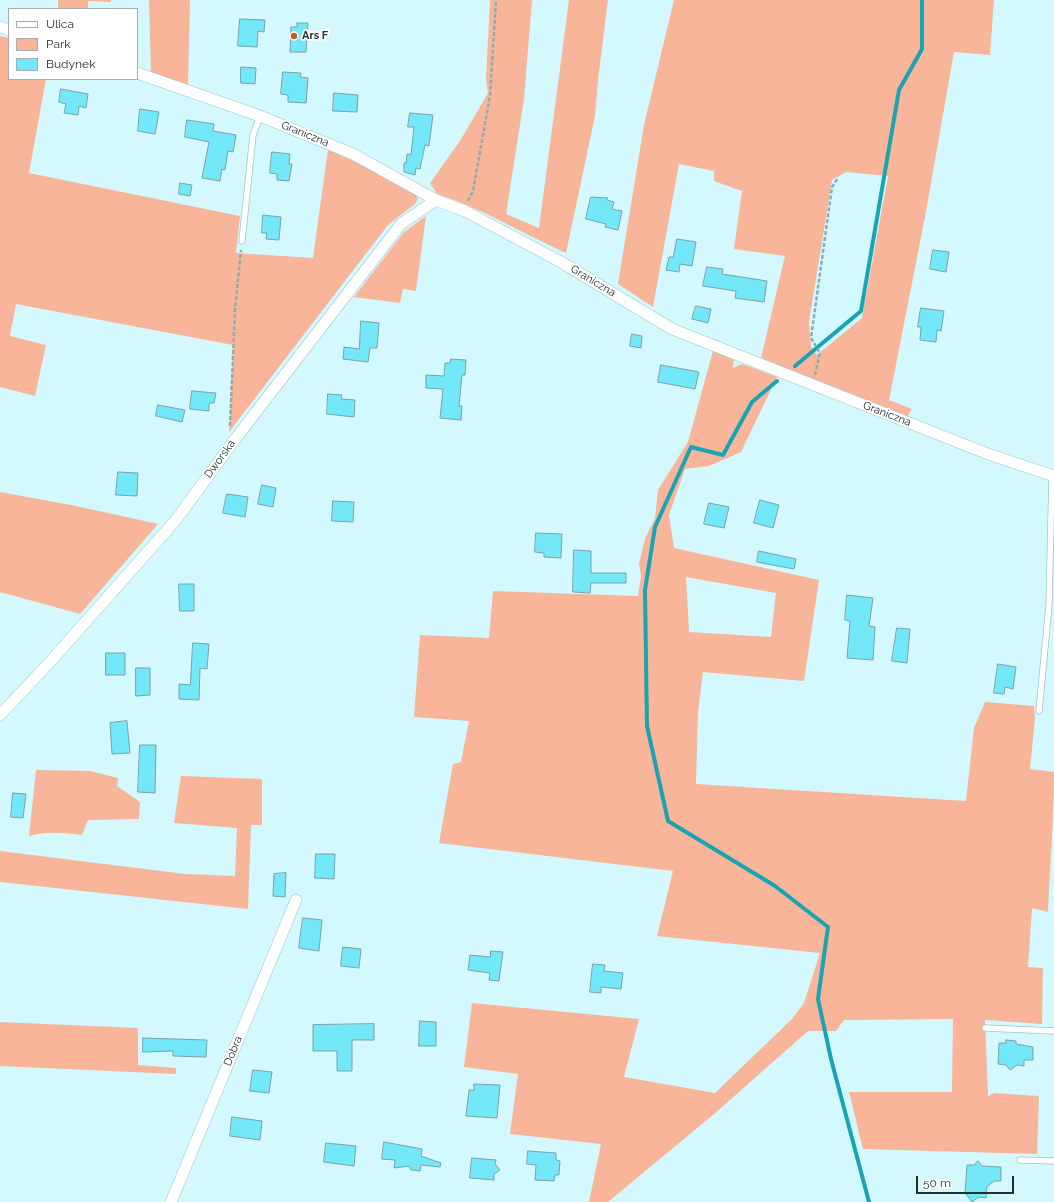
<!DOCTYPE html>
<style>
body{margin:0}
#map{position:relative;width:1054px;height:1202px;overflow:hidden;background:#d3f9fe;font-family:Raleway,sans-serif}
canvas{display:block}
.legend{position:absolute;left:8px;top:8px;width:130px;height:72px;box-sizing:border-box;background:#fff;border:1px solid #a6acad;margin:0;padding:5px 7px;list-style:none;font-size:12px;color:#202f31}
.legend li{display:flex;align-items:center;gap:8px;height:20px}
.legend b{width:20px;border:1px solid #a6acad}
.scale{position:absolute;left:916px;top:1176px;width:98px;height:18px;box-sizing:border-box;border:2px solid #202f31;border-top:0;padding-left:5px;font-size:12px;line-height:14px;white-space:nowrap;color:#202f31;-webkit-text-stroke:3px #fff;paint-order:stroke}
</style>
<div id="map">
<canvas width="1054" height="1202"></canvas>
<ul class="legend">
<li><b style="height:5px;background:#fff"></b>Ulica</li>
<li><b style="height:11px;background:#f8b599"></b>Park</li>
<li><b style="height:11px;background:#72e8f8"></b>Budynek</li>
</ul>
<div class="scale">50 m</div>
</div>
<script>
const g = document.querySelector('canvas').getContext('2d');
g.lineJoin = 'round';
function fill(path, color) {
  g.fillStyle = color;
  g.fill(path, 'evenodd');
}
function strokePath(path, color, width, dash) {
  g.strokeStyle = color;
  g.lineWidth = width;
  g.lineCap = dash ? 'butt' : 'round';
  g.setLineDash(dash || []);
  g.stroke(path);
}
function drawText(font, color, halo, rows, align = 'center') {
  g.font = font + ' Raleway,sans-serif';
  g.lineWidth = 3.5;
  g.setLineDash([]);
  g.textBaseline = 'middle';
  g.strokeStyle = halo;
  g.fillStyle = color;
  for (const [text, x, y, turn = 0] of rows) {
    g.save();
    g.translate(x, y);
    g.rotate((+turn || 0) * Math.PI / 180);
    g.textAlign = isNaN(turn) ? turn : align;
    if (halo) g.strokeText(text, 0, 0);
    g.fillText(text, 0, 0);
    g.restore();
  }
}
fill(new Path2D(`
 M 58,0 L 111,0 L 111,2 L 88,1 L 88,9 L 58,9 Z
 M 149,0 L 190,0 L 188,85 L 151,73 Z
 M 490,0 L 532,0 L 524,99 L 506,214 L 539,228 L 569,0 L 608,0 L 598,80 L 595,116 L 566,253 C 523,234 482,208 437,194 L 430,183 L 460,141 L 488,93 L 486,79 Z
 M 674,0 L 994,0 L 990,55 L 954,52 L 925,217 L 889,400 L 912,409 L 907,417 L 761,358 L 785,256 L 734,249 L 742,191 L 714,181 L 714,171 L 679,164 L 653,307 L 618,284 L 644,125 ZM 846,172 L 888,176 L 862,318 L 817,355 L 811,346 L 809,322 L 832,180 Z
 M 0,36 L 9,38 L 9,79 L 46,79 L 29,173 L 240,216 L 236,253 L 313,258 L 328,149 L 415,191 L 418,199 L 415,204 L 388,225 L 229,432 L 233,345 L 16,304 L 10,336 L 46,345 L 35,396 L 0,387 Z
 M 426,216 L 416,291 L 403,289 L 400,303 L 354,297 L 404,232 Z
 M 713,351 L 734,359 L 733,368 L 742,364 L 777,377 L 741,452 L 709,466 L 685,469 L 669,515 L 674,548 L 819,580 L 804,681 L 703,672 L 698,712 L 696,784 L 966,801 L 974,728 L 985,702 L 1034,706 L 1035,718 L 1030,769 L 1054,772 C 1054,819 1050,866 1048,912 L 1032,908 L 1028,967 L 1043,968 L 1042,1024 L 985,1020 L 988,1096 L 994,1093 L 1039,1096 L 1037,1154 L 863,1149 L 849,1092 L 952,1092 L 953,1019 L 844,1020 L 836,1031 L 808,1031 L 713,1115 L 608,1202 L 589,1202 L 601,1144 L 510,1134 L 518,1074 L 464,1067 L 472,1003 L 639,1019 L 624,1077 L 715,1093 L 792,1019 L 804,1003 L 820,953 L 657,936 L 673,871 L 439,843 L 453,764 L 461,762 L 469,721 L 414,717 L 420,635 L 489,638 L 493,591 L 638,596 L 641,576 L 639,564 L 645,539 L 655,518 L 658,490 L 688,442 ZM 686,577 L 776,593 L 771,637 L 689,632 Z
 M 0,492 L 76,506 L 158,524 L 80,614 L 0,592 Z
 M 36,770 L 90,771 L 118,778 L 117,786 L 140,802 L 139,819 L 88,820 L 82,835 C 64,833 47,831 29,836 Z
 M 181,776 L 262,779 L 262,825 L 251,825 L 248,909 L 0,882 L 0,851 L 185,874 L 235,876 L 237,828 L 174,823 Z
 M 0,1022 L 138,1028 L 138,1065 L 176,1068 L 176,1074 L 0,1066 Z`), '#f8b599');
strokePath(new Path2D(`
 M 795,366 L 861,311 L 899,90 L 922,49 L 922,0
 M 777,381 L 752,402 L 723,455 L 691,447 L 655,527 L 645,590 L 647,726 L 668,821 L 775,886 L 828,927 L 818,999 L 831,1059 L 869,1202`), '#19a4b3', 4);
const building = new Path2D(`
 M 240,19 L 265,20 L 264,32 L 258,31 L 257,47 L 238,46 Z
 M 297,23 L 308,23 L 306,52 L 290,52 L 291,27 L 297,27 Z
 M 241,67 L 256,68 L 255,84 L 241,83 Z
 M 283,72 L 301,73 L 300,77 L 308,78 L 306,103 L 288,102 L 288,95 L 281,94 Z
 M 61,89 L 88,94 L 86,108 L 79,106 L 78,115 L 64,113 L 66,104 L 59,102 Z
 M 334,93 L 358,95 L 357,112 L 333,111 Z
 M 140,109 L 159,112 L 155,134 L 138,131 Z
 M 410,113 L 433,115 L 429,146 L 425,145 L 420,169 L 416,168 L 415,175 L 404,172 L 404,163 L 406,163 L 407,154 L 411,155 L 414,127 L 408,127 Z
 M 187,120 L 214,124 L 213,131 L 236,135 L 233,152 L 228,151 L 225,170 L 222,169 L 220,181 L 202,178 L 209,142 L 185,137 Z
 M 272,152 L 290,154 L 289,164 L 292,164 L 289,181 L 277,180 L 277,174 L 270,173 Z
 M 180,183 L 192,185 L 190,196 L 179,194 Z
 M 591,197 L 608,198 L 607,200 L 614,202 L 612,209 L 622,211 L 618,230 L 605,227 L 606,224 L 586,219 Z
 M 263,215 L 281,217 L 279,240 L 266,239 L 267,233 L 262,233 Z
 M 677,239 L 696,242 L 692,266 L 680,264 L 679,272 L 666,270 L 669,257 L 673,257 Z
 M 933,250 L 949,252 L 946,272 L 930,269 Z
 M 707,267 L 723,269 L 722,274 L 767,281 L 764,302 L 735,298 L 736,291 L 703,286 Z
 M 696,306 L 711,309 L 708,323 L 692,319 Z
 M 921,308 L 944,311 L 941,331 L 937,330 L 936,342 L 920,340 L 921,327 L 918,327 Z
 M 361,321 L 379,323 L 377,348 L 370,348 L 368,362 L 343,359 L 344,347 L 359,349 Z
 M 632,334 L 642,336 L 641,348 L 630,346 Z
 M 451,359 L 466,360 L 465,375 L 462,375 L 459,406 L 462,406 L 461,420 L 440,418 L 443,389 L 426,388 L 426,375 L 444,376 L 445,363 L 450,363 Z
 M 661,365 L 699,372 L 695,389 L 658,382 Z
 M 192,391 L 216,393 L 214,403 L 209,403 L 209,411 L 190,409 Z
 M 328,394 L 342,395 L 341,399 L 355,400 L 354,417 L 327,414 Z
 M 158,405 L 185,410 L 182,422 L 156,416 Z
 M 118,472 L 138,473 L 137,496 L 116,495 Z
 M 262,485 L 276,488 L 273,507 L 258,504 Z
 M 227,494 L 248,497 L 245,517 L 223,513 Z
 M 760,500 L 779,505 L 773,528 L 754,523 Z
 M 333,501 L 354,502 L 353,522 L 332,521 Z
 M 709,503 L 729,507 L 724,528 L 704,524 Z
 M 536,533 L 562,534 L 561,558 L 544,557 L 544,553 L 535,552 Z
 M 574,550 L 591,551 L 591,573 L 626,573 L 626,583 L 591,583 L 590,593 L 573,592 Z
 M 759,551 L 796,559 L 794,569 L 757,562 Z
 M 179,584 L 194,584 L 194,611 L 180,611 Z
 M 847,595 L 873,598 L 869,626 L 875,627 L 873,660 L 847,658 L 850,621 L 845,620 Z
 M 897,628 L 910,629 L 907,663 L 892,661 Z
 M 193,643 L 209,644 L 207,669 L 200,668 L 199,700 L 179,699 L 179,684 L 190,685 Z
 M 106,653 L 125,653 L 125,675 L 106,675 Z
 M 998,664 L 1016,667 L 1013,689 L 1005,687 L 1004,694 L 994,693 Z
 M 136,668 L 150,668 L 150,695 L 136,696 Z
 M 127,721 L 130,753 L 112,754 L 110,723 Z
 M 140,745 L 156,745 L 155,793 L 138,792 Z
 M 13,793 L 26,794 L 23,818 L 11,817 Z
 M 316,854 L 335,854 L 334,879 L 315,878 Z
 M 286,873 L 285,897 L 273,896 L 274,874 Z
 M 303,918 L 322,920 L 319,951 L 299,948 Z
 M 343,947 L 361,949 L 359,968 L 341,966 Z
 M 491,951 L 503,952 L 499,981 L 489,980 L 490,973 L 468,970 L 470,955 L 490,957 Z
 M 593,964 L 605,965 L 604,971 L 623,973 L 621,989 L 601,987 L 601,993 L 590,992 Z
 M 420,1021 L 436,1022 L 436,1046 L 419,1046 Z
 M 374,1024 L 374,1040 L 352,1040 L 352,1071 L 337,1071 L 337,1051 L 313,1051 L 313,1025 Z
 M 143,1038 L 207,1040 L 206,1057 L 173,1056 L 173,1051 L 143,1052 Z
 M 1006,1040 L 1016,1041 L 1016,1044 L 1033,1047 L 1033,1060 L 1024,1060 L 1024,1066 L 1017,1065 L 1010,1070 L 1006,1065 L 998,1064 L 999,1043 L 1006,1043 Z
 M 253,1070 L 272,1072 L 269,1093 L 250,1091 Z
 M 474,1084 L 500,1085 L 497,1118 L 466,1116 L 469,1090 L 474,1090 Z
 M 232,1117 L 262,1121 L 260,1140 L 230,1136 Z
 M 384,1142 L 422,1149 L 421,1156 L 441,1163 L 440,1167 L 421,1165 L 420,1171 L 411,1170 L 409,1166 L 394,1168 L 395,1160 L 382,1159 Z
 M 326,1143 L 356,1146 L 354,1166 L 324,1162 Z
 M 528,1151 L 556,1153 L 556,1160 L 560,1161 L 559,1175 L 555,1175 L 554,1181 L 535,1180 L 536,1165 L 527,1164 Z
 M 472,1158 L 496,1160 L 495,1164 L 500,1170 L 494,1174 L 494,1180 L 470,1178 Z
 M 978,1161 L 982,1166 L 1001,1167 L 1001,1181 L 994,1181 L 987,1187 L 986,1198 L 979,1197 L 972,1202 L 965,1193 L 967,1165 L 974,1165 Z`);
fill(building, '#72e8f8');
strokePath(building, '#7da0a5', 1);
const service = new Path2D(`
 M 242,241 L 253,135 L 260,116
 M 1039,711 L 1049,605 L 1052,476
 M 985,1028 L 1054,1031
 M 1020,1160 L 1054,1161`);
const minor = new Path2D(`
 M 0,27 L 9,30
 M 137,73 L 260,116 L 353,154 L 436,200 L 465,211 L 561,262 L 672,329 L 988,454 L 1054,476
 M 0,715 L 50,662 L 176,520 L 236,438 L 401,224 L 436,200
 M 171,1202 L 296,900`);
strokePath(service, '#a0c4ca', 7);
strokePath(minor, '#a0c4ca', 12);
strokePath(new Path2D(`
 M 468,201 L 473,191 L 490,96 L 496,0
 M 815,375 L 820,353 L 811,338 L 832,187 L 838,178
 M 230,426 L 235,309 L 241,250`), '#8eacaf', 2.5, [4, 2]);
strokePath(service, '#fff', 5.5);
strokePath(minor, '#fff', 11);
for (const [x, y, r, color] of [
 [294,36,4,"#c25c2d"]
]) {
  const dot = new Path2D();
  dot.arc(x, y, r, 0, 2 * Math.PI);
  g.fillStyle = color;
  g.fill(dot);
  strokePath(dot, '#fff', 1.5);
}
drawText('bold 11px', '#202f31', '#fff', [
 ["Ars F",302,36]
], 'left');
drawText('11px', '#202f31', '#fff', [
 ["Graniczna",305,134,22],
 ["Graniczna",593,281,31],
 ["Graniczna",887,414,21],
 ["Dworska",220,459,-54],
 ["Dobra",233,1051,-68]
]);
</script>
